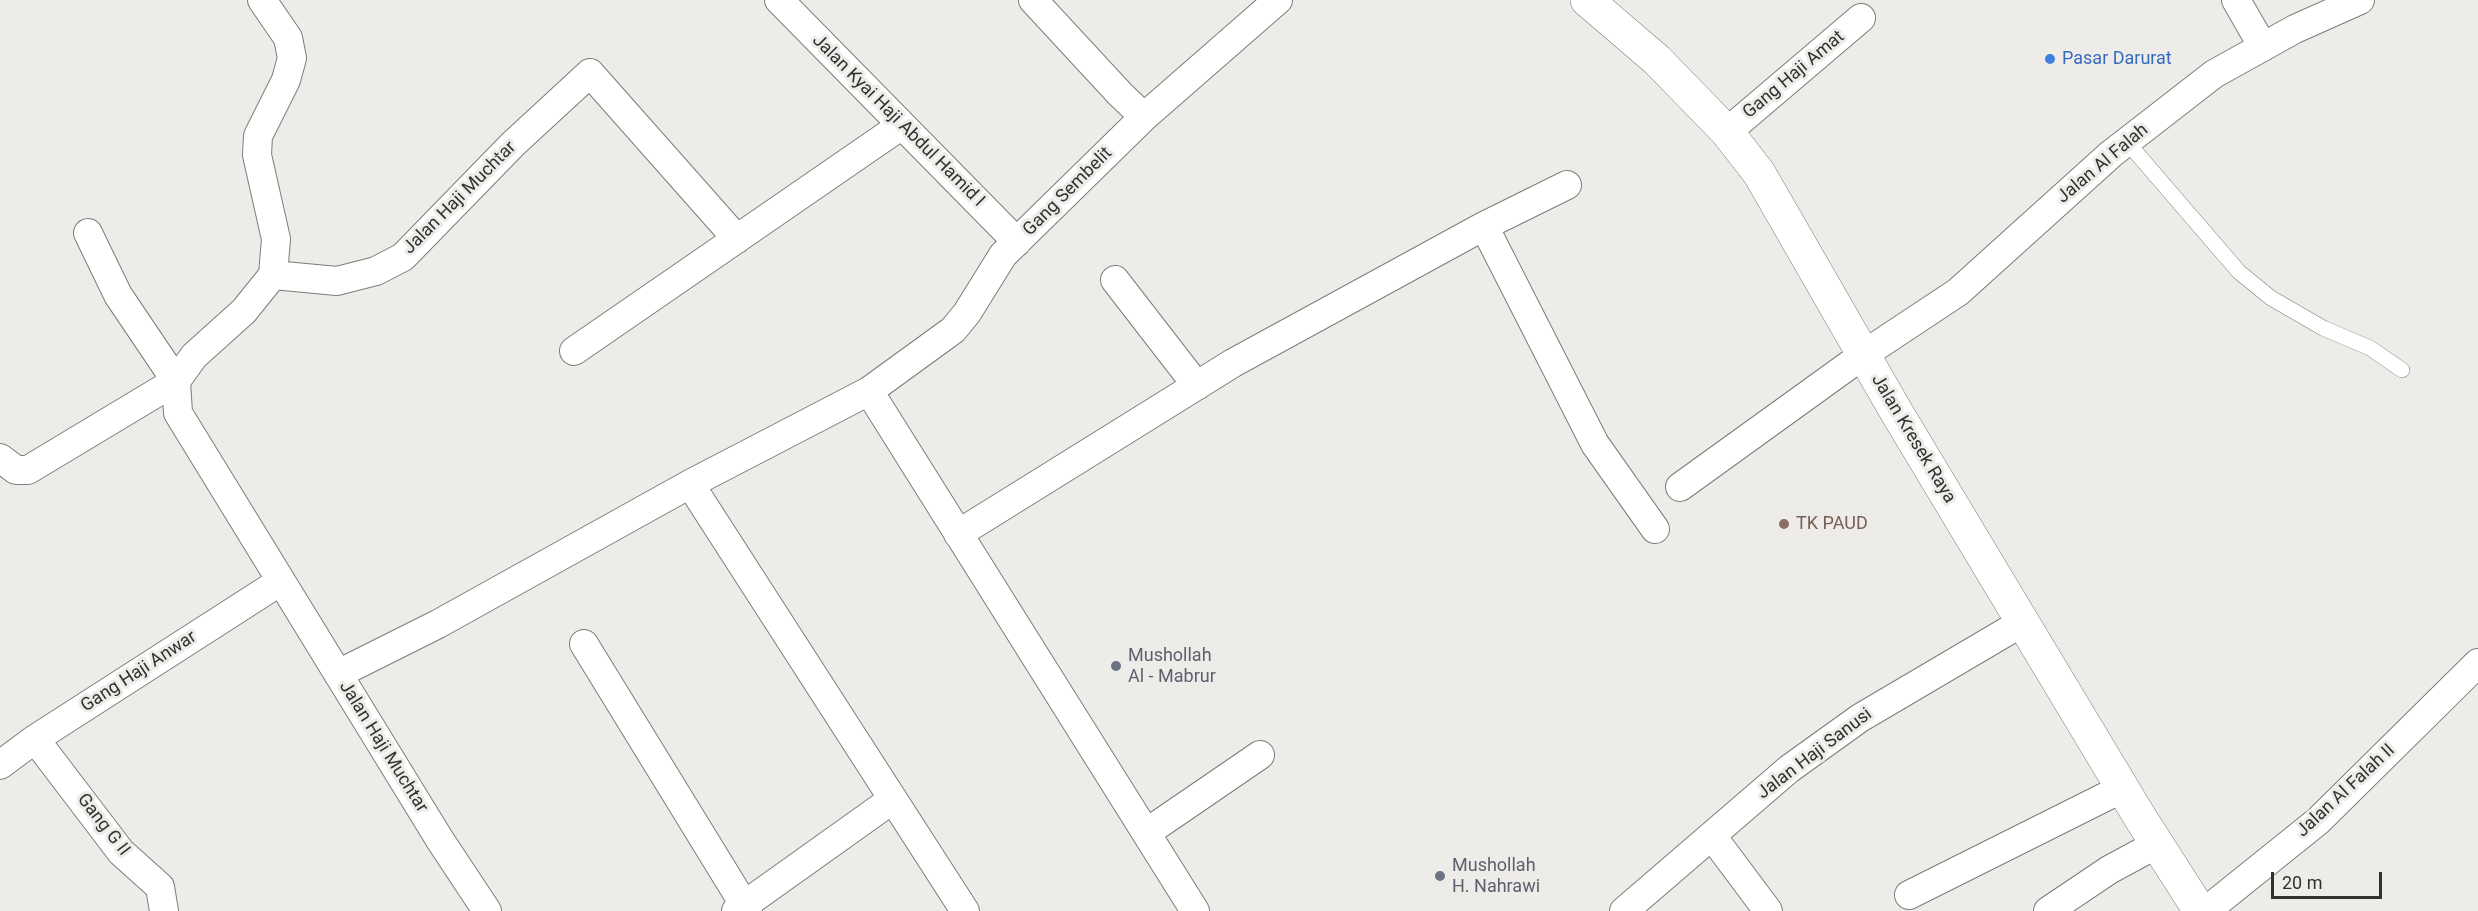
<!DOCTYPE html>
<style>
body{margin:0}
#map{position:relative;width:2478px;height:911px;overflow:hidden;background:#eeece9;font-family:Roboto,sans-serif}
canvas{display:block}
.scale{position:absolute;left:2271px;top:872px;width:111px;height:27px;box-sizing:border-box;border:3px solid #323130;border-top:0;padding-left:8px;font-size:18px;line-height:21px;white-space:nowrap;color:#323130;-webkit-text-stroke:4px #eeece9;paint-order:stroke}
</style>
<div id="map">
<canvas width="2478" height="911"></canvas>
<div class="scale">20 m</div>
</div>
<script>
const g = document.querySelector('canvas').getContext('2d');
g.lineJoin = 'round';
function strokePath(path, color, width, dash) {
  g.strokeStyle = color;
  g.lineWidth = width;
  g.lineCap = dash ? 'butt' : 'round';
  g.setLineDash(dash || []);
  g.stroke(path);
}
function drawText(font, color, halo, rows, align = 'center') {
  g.font = font + ' Roboto,sans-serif';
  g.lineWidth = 6;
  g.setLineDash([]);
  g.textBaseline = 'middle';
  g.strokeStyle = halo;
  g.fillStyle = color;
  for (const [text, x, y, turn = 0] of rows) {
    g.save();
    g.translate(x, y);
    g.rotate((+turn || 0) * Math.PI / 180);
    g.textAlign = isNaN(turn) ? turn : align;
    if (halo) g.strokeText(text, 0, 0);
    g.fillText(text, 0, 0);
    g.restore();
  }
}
const service = new Path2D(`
 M 2127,142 L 2239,272 L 2271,298 L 2323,328 L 2370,348 L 2402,370`);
const minor = new Path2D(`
 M 262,0 L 288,38 L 292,58 L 286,80 L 258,136 L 257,155 L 276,239 L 273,275 L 244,311 L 194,356 L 176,381 L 178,413 L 440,840 L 487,911
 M 779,0 L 1017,242
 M 1033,0 L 1120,94 L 1144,117
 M 2236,0 L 2263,47
 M 1727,132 L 1861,18
 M 1484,226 L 1595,444 L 1655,529
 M 273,275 L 337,281 L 376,271 L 403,257 L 513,144 L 590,73 L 737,239
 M 1115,280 L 1197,386
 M 574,351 L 902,125
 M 869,391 L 1195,911
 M 0,458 L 16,470 L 28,470 L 176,381 L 118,295 L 88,233
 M 690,484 L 965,911
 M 1680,487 L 1863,355 L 1958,292 L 2111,154 L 2214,74 L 2295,29 L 2360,0
 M 958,534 L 1233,363 L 1484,226 L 1567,185
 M 584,644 L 748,911
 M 338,674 L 438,624 L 690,484 L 869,391 L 953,330 L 967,313 L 1003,255 L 1144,117 L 1278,0
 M 35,739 L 121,852 L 160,887 L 164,911
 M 0,765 L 35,739 L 281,581
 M 1146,833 L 1260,755
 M 1712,836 L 1768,911
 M 1909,895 L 2123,788
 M 736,911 L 893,799
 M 1624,911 L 1789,769 L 1860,718 L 2023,622
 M 2048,911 L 2109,870 L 2157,844
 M 2206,911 L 2318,821 L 2478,663`);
const tertiary = new Path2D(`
 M 1587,0 L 1657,60 L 1727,132 L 1759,173 L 1897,413 L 2141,819 L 2200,911`);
strokePath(service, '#7e7c79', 16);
strokePath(minor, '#7e7c79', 30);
strokePath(tertiary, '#7e7c79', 34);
strokePath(service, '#fff', 15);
strokePath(minor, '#fff', 28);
strokePath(tertiary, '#fff', 33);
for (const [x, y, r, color] of [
 [2050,59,6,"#3f7fe0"],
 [1784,524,6,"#8d6e63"],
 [1116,666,6,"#6b7280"],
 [1440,876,6,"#6b7280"]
]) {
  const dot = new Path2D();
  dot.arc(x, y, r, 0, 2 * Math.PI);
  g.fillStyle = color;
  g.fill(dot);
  strokePath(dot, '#eeece9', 2);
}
drawText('18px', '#366cbe', '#eeece9', [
 ["Pasar Darurat",2062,59]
], 'left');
drawText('18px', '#323130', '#eeece9', [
 ["Gang Haji Amat",1794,75,-40],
 ["Jalan Kyai Haji Abdul Hamid I",898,121,45],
 ["Jalan Al Falah",2103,164,-40],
 ["Gang Sembelit",1068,192,-45],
 ["Jalan Haji Muchtar",460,198,-45],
 ["Jalan Kresek Raya",1913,439,59],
 ["Gang Haji Anwar",139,672,-33],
 ["Jalan Haji Muchtar",383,747,58],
 ["Jalan Haji Sanusi",1815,754,-37],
 ["Jalan Al Falah II",2346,791,-43],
 ["Gang G II",103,825,52]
]);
drawText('18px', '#785e54', '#eeece9', [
 ["TK PAUD",1796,524]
], 'left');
drawText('18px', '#5b616d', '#eeece9', [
 ["Mushollah",1128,656],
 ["Al - Mabrur",1128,677],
 ["Mushollah",1452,866],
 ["H. Nahrawi",1452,887]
], 'left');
</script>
